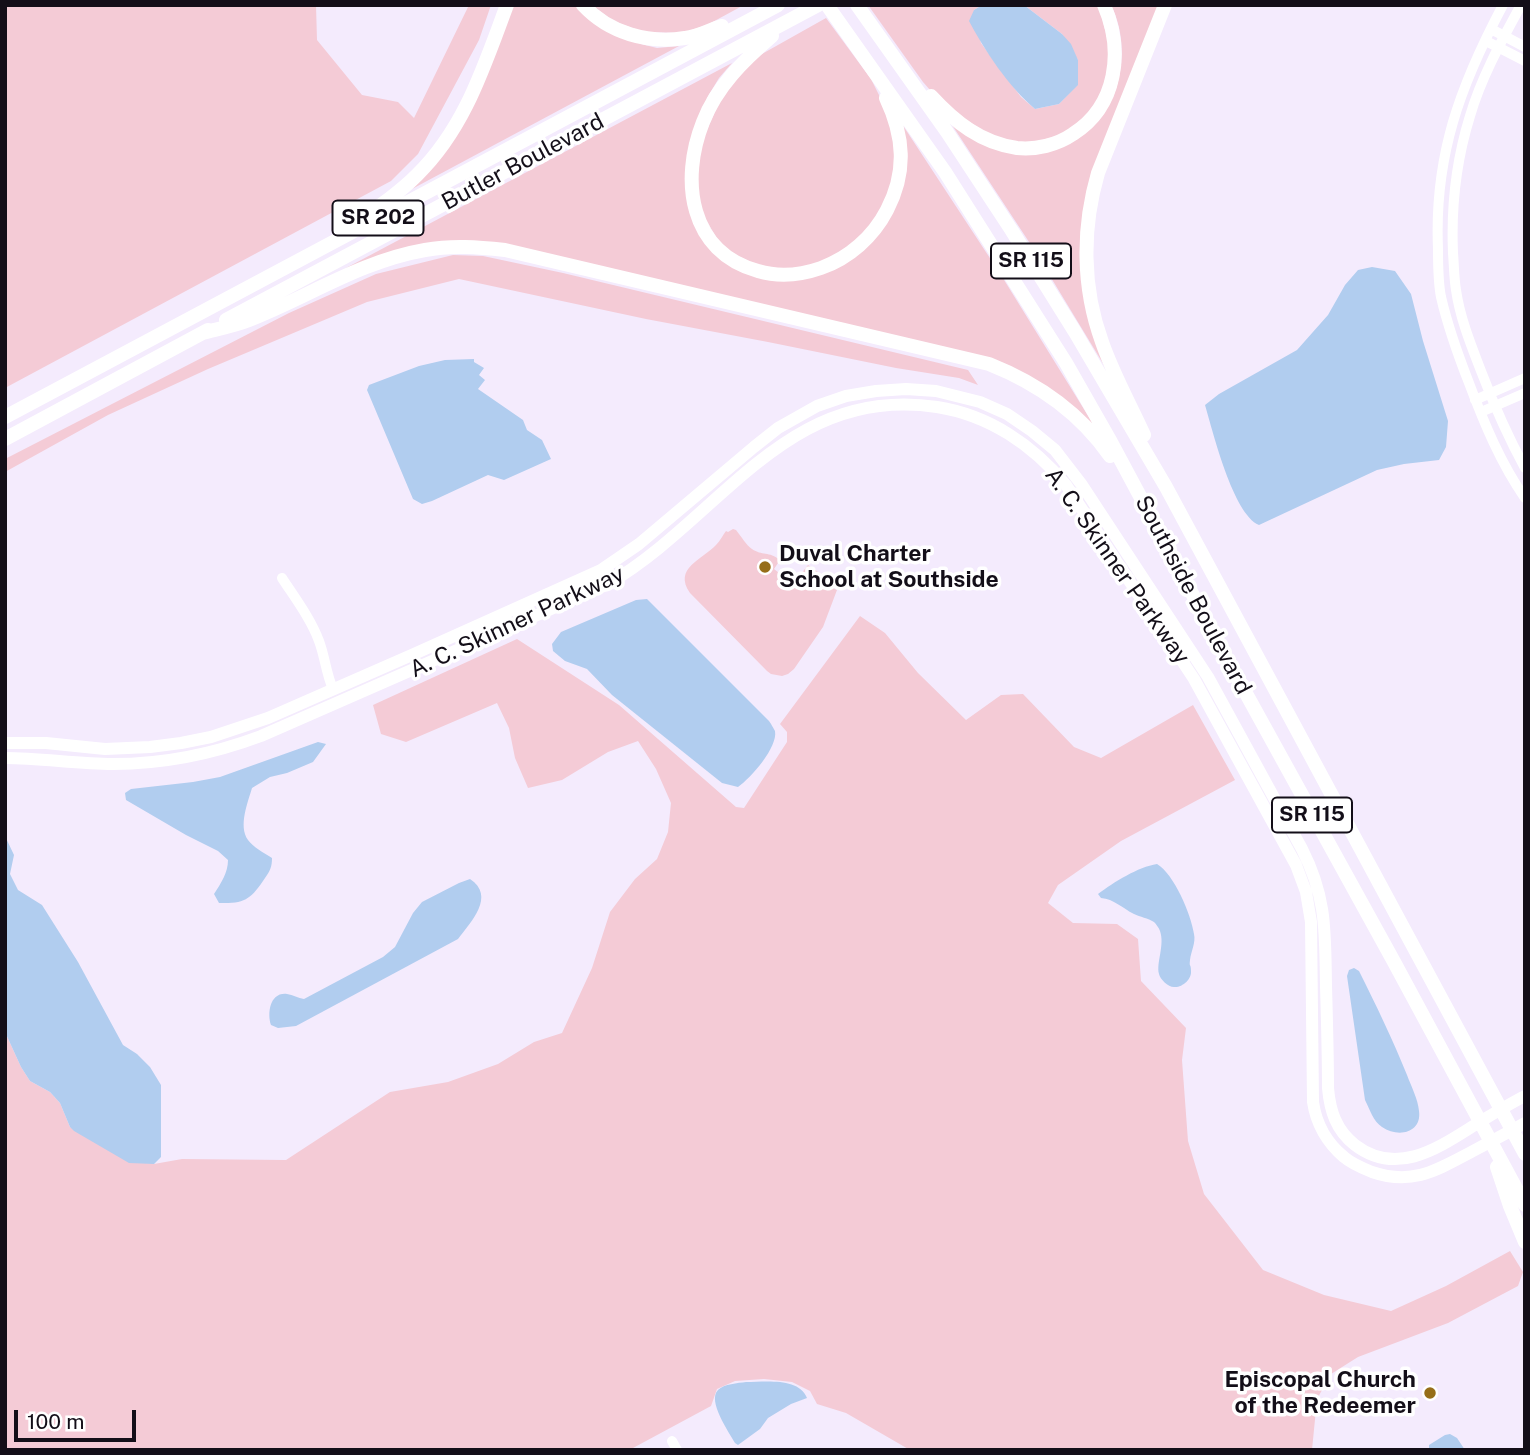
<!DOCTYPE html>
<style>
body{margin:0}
#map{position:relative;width:1530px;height:1455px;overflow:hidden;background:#f4ebfd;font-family:"Public Sans",sans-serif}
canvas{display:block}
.frame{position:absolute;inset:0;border:7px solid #130e18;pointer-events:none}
.scale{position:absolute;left:14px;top:1410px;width:122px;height:32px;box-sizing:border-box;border:4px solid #130e18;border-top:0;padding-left:9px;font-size:21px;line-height:24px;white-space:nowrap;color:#130e18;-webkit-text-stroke:5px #fff;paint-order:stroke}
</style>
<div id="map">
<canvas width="1530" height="1455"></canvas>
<div class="frame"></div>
<div class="scale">100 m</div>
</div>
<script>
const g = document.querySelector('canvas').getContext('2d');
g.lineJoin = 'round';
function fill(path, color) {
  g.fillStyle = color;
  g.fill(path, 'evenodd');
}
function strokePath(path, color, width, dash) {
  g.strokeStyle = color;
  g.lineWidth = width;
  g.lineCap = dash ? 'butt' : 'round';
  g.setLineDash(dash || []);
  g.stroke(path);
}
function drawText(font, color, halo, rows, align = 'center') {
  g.font = font + ' "Public Sans",sans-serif';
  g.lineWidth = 7;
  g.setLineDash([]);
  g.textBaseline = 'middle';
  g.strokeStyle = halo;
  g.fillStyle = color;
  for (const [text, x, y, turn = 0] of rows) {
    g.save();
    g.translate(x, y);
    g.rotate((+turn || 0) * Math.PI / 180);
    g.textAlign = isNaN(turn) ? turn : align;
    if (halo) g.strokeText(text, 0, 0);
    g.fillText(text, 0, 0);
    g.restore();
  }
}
fill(new Path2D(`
 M 5,5 L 316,5 L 317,40 L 362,95 L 398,102 L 414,118 L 469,5 L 491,5 L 479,40 L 418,154 L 391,181 L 5,388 Z
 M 511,5 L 575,5 L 579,10 L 641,44 L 657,48 L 679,46 L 412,189 L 423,178 Z
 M 592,5 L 744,5 L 707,25 L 682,33 L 643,32 L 613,21 Z
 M 868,5 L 982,5 L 974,10 L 981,43 L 1021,97 L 1035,109 L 1059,104 L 1077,85 L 1078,60 L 1062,34 L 1024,5 L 1099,5 L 1111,54 L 1100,101 L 1068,133 L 1024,145 L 995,138 L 944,106 L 923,82 Z
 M 1111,5 L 1161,5 L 1094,176 L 1083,240 L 1113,380 L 1033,248 L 952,125 L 970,136 L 1047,149 L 1111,97 L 1113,97 C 1125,68 1125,33 1111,5 Z
 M 826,18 L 871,79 L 888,113 L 894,127 L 895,176 L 872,229 L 823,264 L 770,271 L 723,249 L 698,206 L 698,150 L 722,96 L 753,59 Z
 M 732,63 L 719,78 L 707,98 L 688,185 L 728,262 L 816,274 L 888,218 L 902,124 L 1001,275 L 1095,427 L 1032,381 L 498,245 L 346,268 Z
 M 453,255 L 483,256 L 563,273 L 968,370 L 978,385 L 959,378 L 896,368 L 768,342 L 646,319 L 459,279 L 367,302 L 208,369 L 108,415 L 5,472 L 5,459 L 289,313 L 376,274 Z
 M 733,529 L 736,530 C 741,536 746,545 752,549 C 762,556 769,551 780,560 L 774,569 L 793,584 L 808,565 L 834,583 L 831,587 L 837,590 L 823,627 L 794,669 L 788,674 L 782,676 L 771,674 L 767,671 L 690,593 C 673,568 702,560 716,545 C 720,541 723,535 726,531 L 728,532 Z
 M 860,616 L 885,633 L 918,673 L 966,720 L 1001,695 L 1023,694 L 1074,747 L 1101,758 L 1193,705 L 1235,780 L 1121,841 L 1058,885 L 1048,903 L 1073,923 L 1117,924 L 1138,939 L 1141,981 L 1186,1028 L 1182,1060 L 1188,1141 L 1204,1194 L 1263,1270 L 1324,1295 L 1391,1311 L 1446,1286 L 1510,1251 L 1523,1272 L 1518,1286 L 1448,1323 L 1358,1357 L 1331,1374 L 1317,1399 L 1312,1450 L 910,1450 L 846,1413 L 817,1404 L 810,1391 L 792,1382 L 764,1379 L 735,1381 L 717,1389 L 711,1406 L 633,1448 L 633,1450 L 5,1450 L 5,1252 L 7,1248 L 5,1244 L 5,1032 L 21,1067 L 30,1081 L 50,1092 L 60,1103 L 70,1127 L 154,1164 L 182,1159 L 286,1160 L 390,1092 L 448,1082 L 498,1064 L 534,1042 L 562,1033 L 592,968 L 610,912 L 635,879 L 657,859 L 668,832 L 671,803 L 656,769 L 638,741 L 608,752 L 562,780 L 528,788 L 515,758 L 509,728 L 497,703 L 406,742 L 381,734 L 373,705 L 517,639 L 619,705 L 736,807 L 744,808 L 787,742 L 787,732 L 780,724 Z`), '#f4cbd6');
fill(new Path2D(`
 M 982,5 L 1024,5 L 1062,34 L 1071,44 L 1078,60 L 1078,85 L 1059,104 L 1035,109 C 1008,86 985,51 969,21 L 974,10 Z
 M 1372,267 L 1395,271 L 1411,294 L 1423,341 L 1448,421 L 1446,447 L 1439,460 L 1404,464 L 1377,470 L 1259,525 C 1233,514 1213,432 1205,405 L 1219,394 L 1297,350 L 1328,315 L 1345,285 L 1358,270 Z
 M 474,359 L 474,362 L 484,368 L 479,375 L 485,380 L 478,389 L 523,420 L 527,430 L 542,440 L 551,459 L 504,480 L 488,475 L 432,501 L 422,504 L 413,499 L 367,390 L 369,385 L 419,366 L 445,360 Z
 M 647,599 L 769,721 C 770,722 774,729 775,731 C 778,747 751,778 738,787 L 722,783 L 612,695 L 587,669 L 565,661 L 553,651 L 552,644 L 561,632 L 636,600 Z
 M 318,742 L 326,744 L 313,762 L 287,773 L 270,777 L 252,788 C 248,802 238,826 248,840 C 253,847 264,853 272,858 C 272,867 270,871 265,878 C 251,899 245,904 219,903 L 214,894 C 221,883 228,873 228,860 L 218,851 L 186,835 L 126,800 L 125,793 L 131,789 L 193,782 L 220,777 Z
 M 5,836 L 14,855 L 10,874 L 18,890 L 42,905 L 78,962 L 123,1045 L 137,1054 L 150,1067 L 161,1085 L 161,1157 L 154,1164 L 129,1163 L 74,1131 L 70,1127 L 60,1103 L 50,1092 L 30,1081 L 21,1067 L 5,1032 Z
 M 1157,864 C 1174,874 1191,914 1194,934 C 1196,943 1191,951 1190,960 C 1189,968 1191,963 1191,971 C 1192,979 1182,988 1174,987 C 1168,987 1160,979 1159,974 C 1156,963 1165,945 1160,931 C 1159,928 1156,924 1154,922 C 1148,918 1140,917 1134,914 C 1122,908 1114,899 1101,898 L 1098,894 C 1114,882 1138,867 1157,864 Z
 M 470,879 C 496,896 471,922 458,939 L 296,1026 L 278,1028 L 271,1025 C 267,1013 270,992 287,994 C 293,995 298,998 304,999 L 383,957 L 395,947 L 413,913 L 422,902 L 459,883 Z
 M 1354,968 L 1359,971 C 1376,1005 1393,1040 1407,1075 C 1411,1086 1418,1099 1419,1111 C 1422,1133 1398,1138 1382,1127 C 1373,1121 1370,1110 1365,1100 L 1347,976 L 1349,970 Z
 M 746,1382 C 765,1382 799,1377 807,1398 L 791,1404 L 768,1418 L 760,1429 L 738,1445 L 735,1443 C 729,1432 707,1401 718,1390 C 724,1384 738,1383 746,1382 Z
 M 1450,1434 L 1457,1438 L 1465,1450 L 1429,1450 L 1429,1445 L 1445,1435 Z`), '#b1cdef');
strokePath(new Path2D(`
 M 1503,5 C 1460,86 1434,156 1438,249 C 1438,265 1438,282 1441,297 C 1448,327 1458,355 1469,383 C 1484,423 1501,464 1525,498
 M 1521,5 C 1502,40 1481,78 1470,116 C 1456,161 1451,206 1453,253 C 1454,265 1454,278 1456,290 C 1460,318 1471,345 1481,371 C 1494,405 1508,437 1525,468
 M 1491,29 L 1525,47
 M 1486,41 L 1525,61
 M 1475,400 L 1525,378
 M 1481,412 L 1525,393
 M 282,578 C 295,598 311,619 319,641 C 325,657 326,673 333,689
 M 672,1441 L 677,1450`), '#fff', 10);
strokePath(new Path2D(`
 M 5,743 L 46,743 L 105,749 L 150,747 L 181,743 L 211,737 L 268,718 L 414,654 L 601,570 L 639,544 L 754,447 L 778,428 L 817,406 L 846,396 L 876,391 L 906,389 L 936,391 L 980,402 L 1007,414 L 1032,431 L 1055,450 L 1082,485 L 1208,677 L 1302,849 C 1327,898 1325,932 1326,986 C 1327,1020 1328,1054 1328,1088 C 1330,1111 1336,1130 1355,1145 C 1398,1178 1441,1146 1478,1123 C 1493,1114 1509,1104 1525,1096
 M 5,758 C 41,758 77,764 113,764 C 164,764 213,754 261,736 L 608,584 C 721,518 786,384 937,407 C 989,415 1033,445 1066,485 L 1194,679 L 1296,865 L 1306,892 L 1311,922 L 1313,1102 C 1316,1123 1327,1143 1344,1157 C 1352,1164 1362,1168 1372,1172 C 1413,1186 1437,1170 1473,1151 C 1490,1142 1507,1133 1525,1123`), '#fff', 12);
strokePath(new Path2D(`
 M 583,5 C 609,33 648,44 685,38 C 698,37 709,30 722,26
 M 827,5 L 945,172 L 1066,363 L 1111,442 L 1232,668 L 1393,960 L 1525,1205
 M 857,5 L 947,132 L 1012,231 L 1075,332 L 1166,487 L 1525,1154
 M 772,36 C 743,61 717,86 703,122 C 680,180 689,252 758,271 C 778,277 801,275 821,268 C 849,258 873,237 887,210 C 907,172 904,136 886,98
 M 931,96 C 955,122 981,143 1017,148 C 1036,150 1057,145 1073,134 C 1117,106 1124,51 1104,5
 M 362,218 C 381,205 400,192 417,175 C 465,128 484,66 507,5
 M 226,320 L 818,5
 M 202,333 C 217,329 234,326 249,320 C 308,297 361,261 425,250 C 452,245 478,247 505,250 L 989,364 C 1037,383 1080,413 1110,456
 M 5,417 L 778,5
 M 1144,435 C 1130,404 1113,374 1102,342 C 1082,287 1082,228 1098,173 L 1165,5
 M 5,439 L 208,330
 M 1497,1167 L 1510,1206 L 1525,1242`), '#fff', 14);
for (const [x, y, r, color] of [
 [765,567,7,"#966e19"],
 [1430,1393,7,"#966e19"]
]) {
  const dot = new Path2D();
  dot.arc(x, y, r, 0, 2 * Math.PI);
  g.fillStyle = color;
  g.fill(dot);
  strokePath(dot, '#fff', 2.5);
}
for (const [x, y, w] of [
 [378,218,91],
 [1031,261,80],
 [1312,815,80]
]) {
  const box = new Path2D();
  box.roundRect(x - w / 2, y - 17.5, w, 35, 5);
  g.fillStyle = '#fff';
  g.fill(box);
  strokePath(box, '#130e18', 2);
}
drawText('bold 21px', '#130e18', null, [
 ["SR 202",378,218],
 ["SR 115",1031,261],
 ["SR 115",1312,815]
]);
drawText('23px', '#130e18', '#fff', [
 ["Butler Boulevard",523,162,-28],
 ["A. C. Skinner Parkway",1117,566,55],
 ["Southside Boulevard",1193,595,62],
 ["A. C. Skinner Parkway",517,622,-25]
]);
drawText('bold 23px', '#130e18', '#fff', [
 ["Duval Charter",779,554],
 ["School at Southside",779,580],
 ["Episcopal Church",1416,1380,"right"],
 ["of the Redeemer",1416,1406,"right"]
], 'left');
</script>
